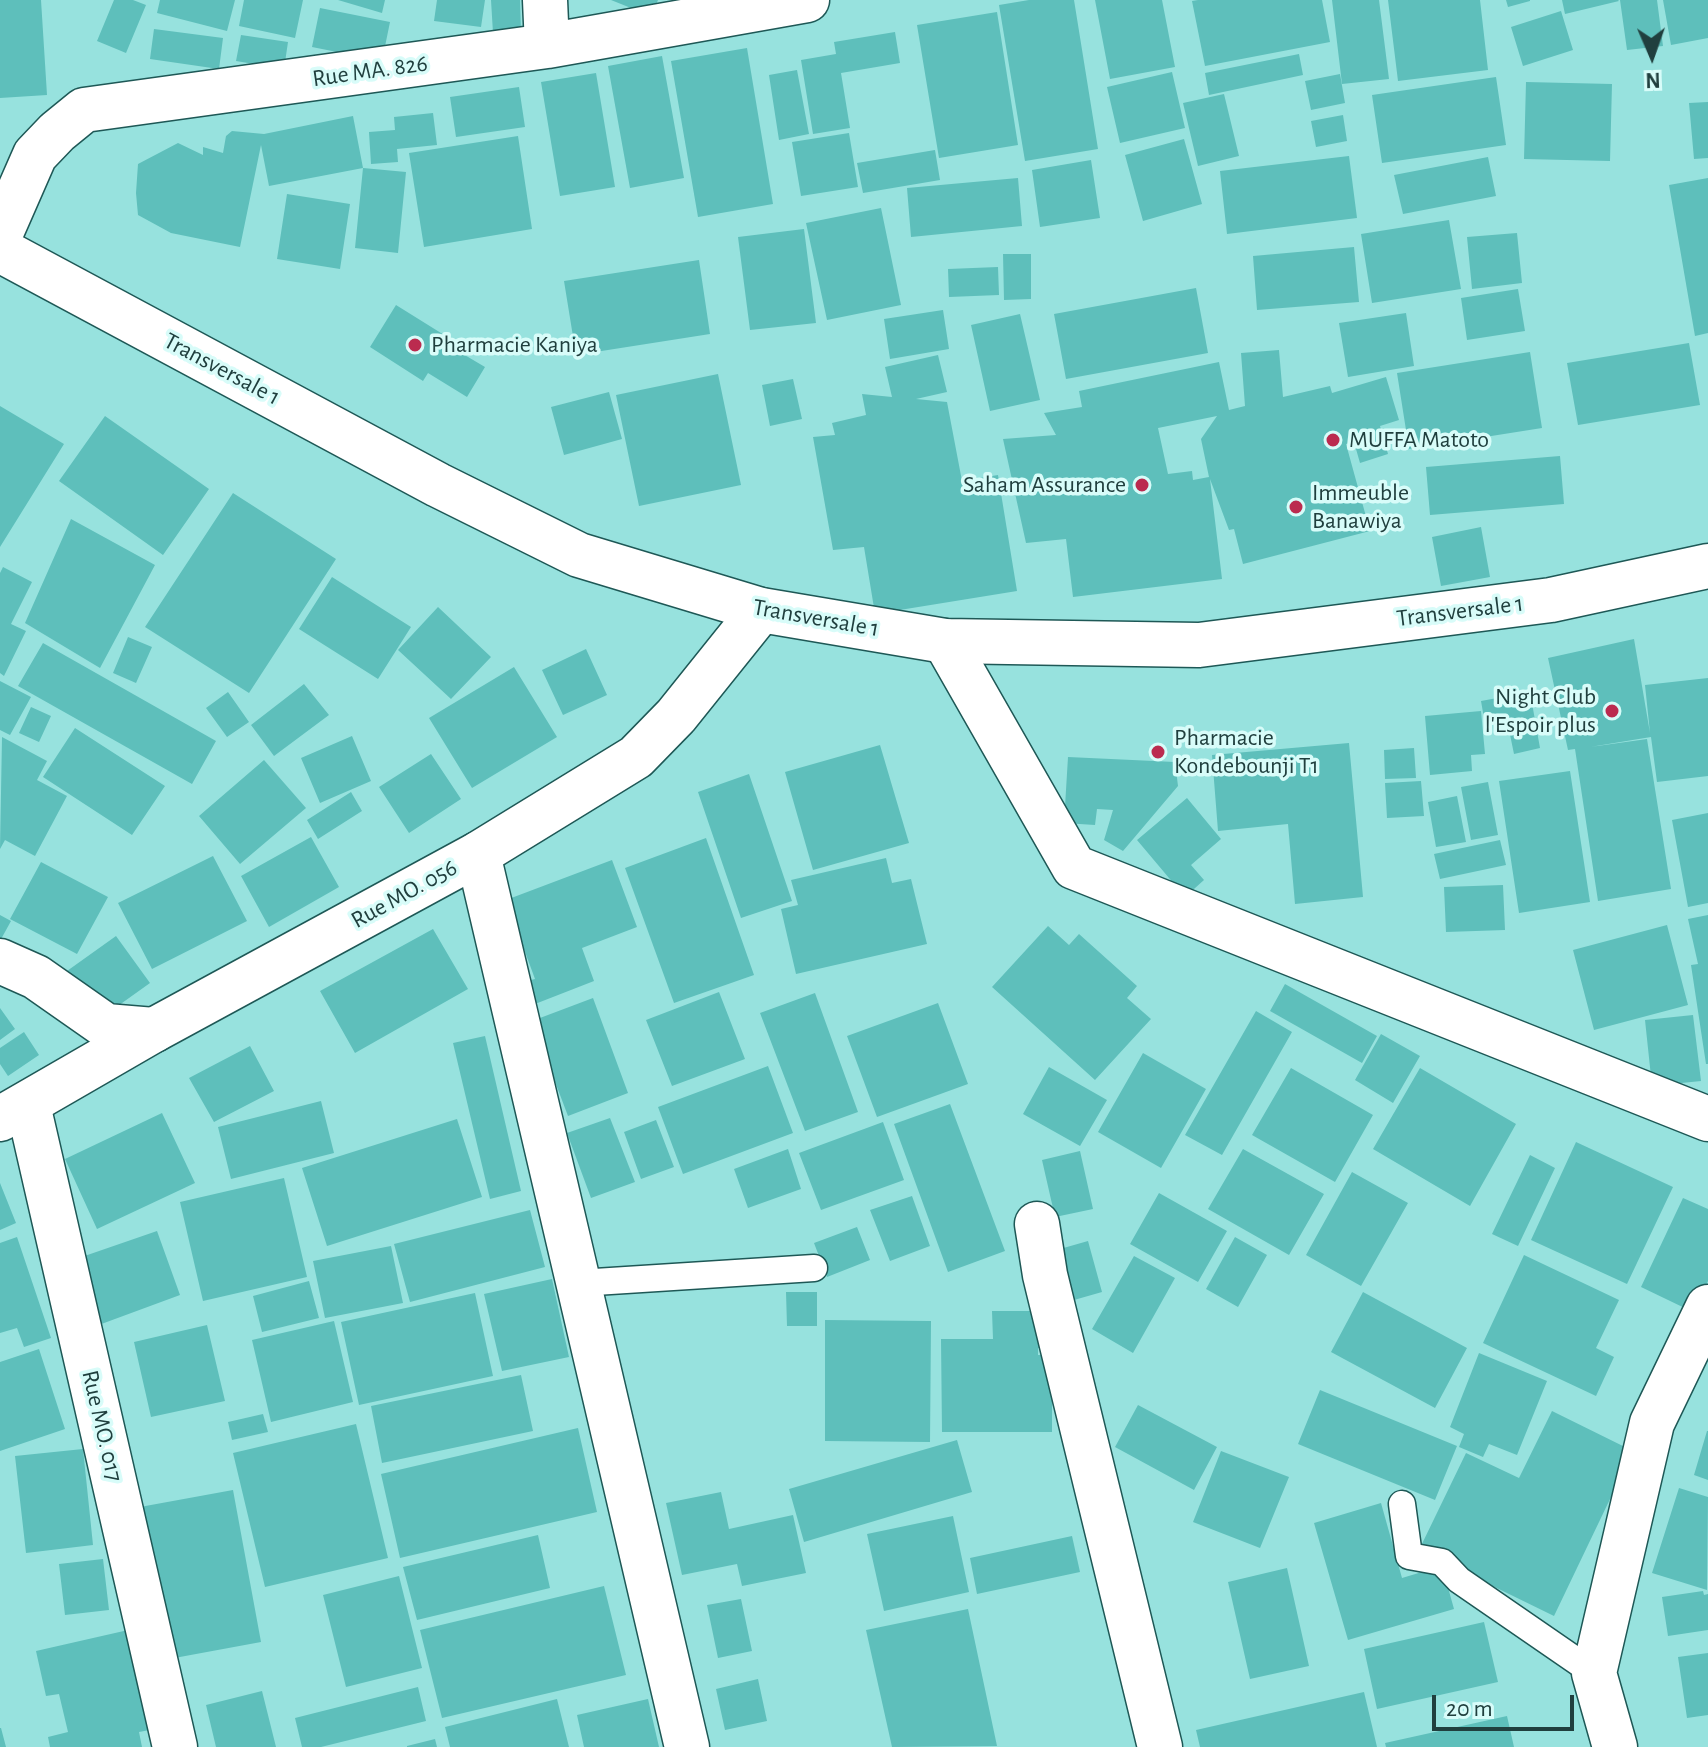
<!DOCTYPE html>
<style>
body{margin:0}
#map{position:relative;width:1708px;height:1747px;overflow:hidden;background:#97e2de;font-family:"Alegreya Sans",sans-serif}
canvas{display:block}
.north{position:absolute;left:1612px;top:16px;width:80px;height:80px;-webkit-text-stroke:6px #d8fcf9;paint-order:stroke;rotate:178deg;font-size:22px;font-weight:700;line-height:32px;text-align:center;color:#203f3e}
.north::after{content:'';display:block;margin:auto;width:28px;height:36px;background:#203f3e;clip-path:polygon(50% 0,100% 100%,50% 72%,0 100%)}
.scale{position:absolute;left:1432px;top:1695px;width:142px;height:36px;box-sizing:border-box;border:4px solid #203f3e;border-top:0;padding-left:10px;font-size:24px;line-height:28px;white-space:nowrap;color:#203f3e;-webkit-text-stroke:6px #d8fcf9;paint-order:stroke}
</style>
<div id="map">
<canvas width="1708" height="1747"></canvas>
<div class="north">N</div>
<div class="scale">20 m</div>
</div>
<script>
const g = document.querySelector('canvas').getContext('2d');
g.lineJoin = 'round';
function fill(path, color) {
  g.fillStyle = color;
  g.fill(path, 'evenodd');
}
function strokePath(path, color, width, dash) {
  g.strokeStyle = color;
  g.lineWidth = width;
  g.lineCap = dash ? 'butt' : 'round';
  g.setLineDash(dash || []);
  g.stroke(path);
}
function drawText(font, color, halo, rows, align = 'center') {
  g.font = font + ' "Alegreya Sans",sans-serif';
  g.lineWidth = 7;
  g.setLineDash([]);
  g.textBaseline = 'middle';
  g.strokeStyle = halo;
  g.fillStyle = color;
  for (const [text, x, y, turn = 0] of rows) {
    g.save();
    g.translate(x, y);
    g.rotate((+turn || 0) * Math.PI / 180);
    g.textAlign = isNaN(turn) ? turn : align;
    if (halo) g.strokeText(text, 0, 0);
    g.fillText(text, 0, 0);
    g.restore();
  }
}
fill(new Path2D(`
 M 0,0 L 41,0 L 47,95 L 0,98 Z
 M 114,0 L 133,0 L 146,5 L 126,53 L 97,41 Z
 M 160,0 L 235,0 L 227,31 L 157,13 Z
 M 244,0 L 303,0 L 295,38 L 239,26 Z
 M 338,0 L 385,0 L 382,13 Z
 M 437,0 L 485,0 L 481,27 L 434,21 Z
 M 491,0 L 520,0 L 521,32 L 493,33 Z
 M 611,0 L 658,0 L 651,16 Z
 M 1029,0 L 1074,0 L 1098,149 L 1025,161 L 999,5 Z
 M 1095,0 L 1162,0 L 1175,67 L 1110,79 Z
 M 1198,0 L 1322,0 L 1330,42 L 1205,66 L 1192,1 Z
 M 1332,0 L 1379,0 L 1389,79 L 1342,84 Z
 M 1388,0 L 1480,0 L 1488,70 L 1398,81 Z
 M 1506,0 L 1530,0 L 1530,1 L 1508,7 Z
 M 1562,0 L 1618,0 L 1619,1 L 1565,14 Z
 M 1620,0 L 1657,0 L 1663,46 L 1627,50 Z
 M 1663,0 L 1708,0 L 1708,38 L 1671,45 Z
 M 320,8 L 390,22 L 382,61 L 312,47 Z
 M 1561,11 L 1573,50 L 1523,66 L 1511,27 Z
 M 997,12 L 1018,145 L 939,158 L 917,25 Z
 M 154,29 L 223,38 L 219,69 L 150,59 Z
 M 895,32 L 900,63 L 841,73 L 850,128 L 813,134 L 801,60 L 836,54 L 834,42 Z
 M 241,35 L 288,42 L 284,69 L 236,61 Z
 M 747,48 L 773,204 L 698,217 L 671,61 Z
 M 1299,54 L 1303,75 L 1209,95 L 1205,73 Z
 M 662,56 L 684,178 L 630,188 L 608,66 Z
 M 797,70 L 809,134 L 779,140 L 769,75 Z
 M 1172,72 L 1185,128 L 1120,143 L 1107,87 Z
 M 596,73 L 615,187 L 560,196 L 541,82 Z
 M 1340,74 L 1345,103 L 1311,110 L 1305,81 Z
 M 1496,77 L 1506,145 L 1382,163 L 1372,95 Z
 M 1526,82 L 1612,84 L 1610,161 L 1524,159 Z
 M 519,87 L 525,127 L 456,137 L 450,97 Z
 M 1224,94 L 1239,156 L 1198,166 L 1183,103 Z
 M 1708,102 L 1708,158 L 1694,159 L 1689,103 Z
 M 433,113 L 437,145 L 397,149 L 398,162 L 371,164 L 369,132 L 395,130 L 394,117 Z
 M 1343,115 L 1347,141 L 1316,147 L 1311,121 Z
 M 353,116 L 363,168 L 269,186 L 261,145 L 240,247 L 171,233 L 138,215 L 136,193 L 138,164 L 178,143 L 203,155 L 203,147 L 223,153 L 226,136 L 232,131 L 264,134 Z
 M 849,133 L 858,187 L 801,196 L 792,142 Z
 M 518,136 L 532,229 L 424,247 L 409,153 Z
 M 1184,139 L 1202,204 L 1143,221 L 1125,155 Z
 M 935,150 L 940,180 L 863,193 L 857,163 Z
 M 1349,156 L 1357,218 L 1227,234 L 1220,171 Z
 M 1488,157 L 1496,196 L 1403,214 L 1394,175 Z
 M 1091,160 L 1100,218 L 1040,227 L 1032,170 Z
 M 363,168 L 406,172 L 398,253 L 355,248 Z
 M 1018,178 L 1022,226 L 911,237 L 907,188 Z
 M 1708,178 L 1708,333 L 1695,336 L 1669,185 Z
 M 287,194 L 350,204 L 340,269 L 277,259 Z
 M 881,208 L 901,305 L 827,320 L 806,223 Z
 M 1449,220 L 1461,289 L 1372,303 L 1361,234 Z
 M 804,229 L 816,323 L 750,330 L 738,237 Z
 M 1517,233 L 1522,283 L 1472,289 L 1467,237 Z
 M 1354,247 L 1359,302 L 1257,310 L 1253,256 Z
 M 1003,254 L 1031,254 L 1031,299 L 1004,300 Z
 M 699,260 L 710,334 L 576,355 L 564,281 Z
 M 998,267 L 999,295 L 949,297 L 948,269 Z
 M 1196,288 L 1208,353 L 1066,379 L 1054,314 Z
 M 1518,289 L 1525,331 L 1467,340 L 1461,298 Z
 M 396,305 L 449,338 L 446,344 L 485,367 L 467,397 L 428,373 L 423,381 L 370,347 Z
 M 943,310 L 949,349 L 890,359 L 884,319 Z
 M 1406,313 L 1414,366 L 1348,377 L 1339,323 Z
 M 1020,314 L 1040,400 L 990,411 L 971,325 Z
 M 1689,343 L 1700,405 L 1578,425 L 1567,363 Z
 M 1279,350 L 1283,397 L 1330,386 L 1332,393 L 1386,377 L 1399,420 L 1380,426 L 1388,454 L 1360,463 L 1354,442 L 1346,444 L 1370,531 L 1243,564 L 1234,529 L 1229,530 L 1210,479 L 1222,579 L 1073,597 L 1066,539 L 1026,543 L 1003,439 L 1056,435 L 1044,413 L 1082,407 L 1079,391 L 1219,362 L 1229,410 L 1245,406 L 1241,353 ZM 1217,416 L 1201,439 L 1209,477 L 1193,480 L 1192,471 L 1168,474 L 1158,428 Z
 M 1530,352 L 1542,428 L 1409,449 L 1397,373 Z
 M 938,355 L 947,392 L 916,399 L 947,402 L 962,481 L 998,475 L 1017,591 L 875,614 L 864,547 L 833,550 L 813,437 L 835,435 L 832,423 L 866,415 L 862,394 L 892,397 L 885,367 Z
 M 718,374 L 741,485 L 639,506 L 616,395 Z
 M 793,379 L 802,419 L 770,426 L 762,385 Z
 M 609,392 L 622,439 L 564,455 L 551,407 Z
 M 0,406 L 64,444 L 0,547 Z
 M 105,416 L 209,489 L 163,555 L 59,481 Z
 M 1560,456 L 1564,504 L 1430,515 L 1426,467 Z
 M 233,493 L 336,559 L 249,693 L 145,627 Z
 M 71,519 L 155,565 L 100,668 L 25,623 Z
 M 1481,527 L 1490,577 L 1441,586 L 1432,537 Z
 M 3,567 L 32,582 L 11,624 L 26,631 L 4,676 L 0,673 L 0,573 Z
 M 332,577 L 411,627 L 378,679 L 299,629 Z
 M 438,607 L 491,657 L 451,699 L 398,650 Z
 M 128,637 L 152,647 L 136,683 L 113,673 Z
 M 1634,639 L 1650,733 L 1645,685 L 1708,678 L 1708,776 L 1657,782 L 1651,737 L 1590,747 L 1647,739 L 1671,889 L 1598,901 L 1575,749 L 1568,750 L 1548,658 Z
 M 43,643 L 216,741 L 192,784 L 18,686 Z
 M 586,649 L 607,695 L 563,715 L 542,670 Z
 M 514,667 L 557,737 L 472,788 L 429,718 Z
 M 0,681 L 31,697 L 10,735 L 0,730 Z
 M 304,684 L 329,715 L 274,756 L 251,725 Z
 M 228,692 L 249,722 L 227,737 L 206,708 Z
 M 1530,692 L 1540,748 L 1514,754 L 1507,720 L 1485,724 L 1481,701 Z
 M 31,707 L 51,716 L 39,742 L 19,733 Z
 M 1481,711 L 1485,754 L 1471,755 L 1472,771 L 1430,775 L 1425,716 Z
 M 75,728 L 165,786 L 132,835 L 43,777 Z
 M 352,736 L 371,781 L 320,803 L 301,758 Z
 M 2,737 L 47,761 L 37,780 L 67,796 L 35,856 L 5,840 L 0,849 Z
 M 1349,743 L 1363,897 L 1295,904 L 1288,824 L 1218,831 L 1212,755 Z
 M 880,745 L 909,843 L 813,870 L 785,772 Z
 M 1414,748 L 1416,778 L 1385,779 L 1384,750 Z
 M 431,754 L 461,799 L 409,833 L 379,787 Z
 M 1068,757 L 1175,762 L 1178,786 L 1123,851 L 1104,840 L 1113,810 L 1097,809 L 1095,825 L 1064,823 Z
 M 264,760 L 306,808 L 240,864 L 199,816 Z
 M 1570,771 L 1590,902 L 1519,913 L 1499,781 Z
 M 749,774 L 792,901 L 741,918 L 698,792 Z
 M 1421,781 L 1424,816 L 1387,818 L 1385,783 Z
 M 1488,782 L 1498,835 L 1471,840 L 1461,787 Z
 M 351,792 L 362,811 L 318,839 L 307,820 Z
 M 1457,796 L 1466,842 L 1436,847 L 1428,802 Z
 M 1187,798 L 1221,839 L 1191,865 L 1204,880 L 1185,897 L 1137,840 Z
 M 1708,813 L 1708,903 L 1688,907 L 1672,820 Z
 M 311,837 L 339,887 L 269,927 L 241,876 Z
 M 706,838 L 754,975 L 674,1003 L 625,868 Z
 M 1500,840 L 1506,865 L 1440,879 L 1434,854 Z
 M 213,856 L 247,921 L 152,969 L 118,903 Z
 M 886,858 L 892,883 L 911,879 L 927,944 L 796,974 L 781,909 L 798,905 L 791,880 Z
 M 612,860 L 637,927 L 582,948 L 594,981 L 535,1004 L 527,981 L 535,979 L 506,900 Z
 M 41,862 L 108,897 L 77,954 L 10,919 Z
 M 1503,885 L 1505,930 L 1446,932 L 1444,887 Z
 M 0,915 L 11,921 L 0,941 Z
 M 1708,915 L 1708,1064 L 1706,1064 L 1691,965 L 1698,964 L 1688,919 Z
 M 1667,925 L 1688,1005 L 1594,1030 L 1573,950 Z
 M 1048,926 L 1069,945 L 1079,934 L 1137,986 L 1127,998 L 1151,1019 L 1095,1080 L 992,987 Z
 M 433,929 L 468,989 L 355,1053 L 320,991 Z
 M 116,936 L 150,983 L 101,1018 L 67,971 Z
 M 1285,984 L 1377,1036 L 1362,1063 L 1270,1011 Z
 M 719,992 L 745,1059 L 672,1086 L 646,1020 Z
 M 815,993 L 858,1112 L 805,1131 L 760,1013 Z
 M 593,998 L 628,1093 L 568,1116 L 532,1021 Z
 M 938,1003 L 968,1084 L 877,1117 L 847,1036 Z
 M 0,1008 L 15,1029 L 0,1040 Z
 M 1256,1011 L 1292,1032 L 1222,1155 L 1185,1135 Z
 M 1693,1015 L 1701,1081 L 1652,1086 L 1645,1020 Z
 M 24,1032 L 39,1055 L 8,1076 L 0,1064 L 0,1048 Z
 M 1381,1034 L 1420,1056 L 1393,1103 L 1355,1080 Z
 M 485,1036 L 521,1191 L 490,1199 L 453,1043 Z
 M 250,1046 L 274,1091 L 214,1122 L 189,1078 Z
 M 1143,1053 L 1206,1089 L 1161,1168 L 1098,1132 Z
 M 768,1066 L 793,1133 L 683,1174 L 658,1107 Z
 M 1049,1067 L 1107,1100 L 1080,1146 L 1023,1114 Z
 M 1291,1068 L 1373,1115 L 1335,1182 L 1252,1135 Z
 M 1420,1068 L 1516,1124 L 1470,1206 L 1373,1149 Z
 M 321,1101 L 334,1153 L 231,1179 L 218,1127 Z
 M 950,1104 L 1005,1251 L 948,1272 L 894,1124 Z
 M 162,1113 L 195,1183 L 97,1229 L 65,1159 Z
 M 610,1118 L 635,1182 L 591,1198 L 567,1133 Z
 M 457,1119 L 482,1197 L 327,1246 L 302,1168 Z
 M 656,1120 L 674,1167 L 641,1179 L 624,1132 Z
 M 883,1122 L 904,1180 L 821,1210 L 799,1153 Z
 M 1576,1142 L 1673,1187 L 1627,1284 L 1531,1240 Z
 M 788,1149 L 801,1189 L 748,1208 L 734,1169 Z
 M 1243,1149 L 1324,1194 L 1289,1255 L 1208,1209 Z
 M 1080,1151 L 1093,1209 L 1055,1217 L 1042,1160 Z
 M 1530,1155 L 1555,1168 L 1518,1246 L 1492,1234 Z
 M 1352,1172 L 1408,1203 L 1361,1286 L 1306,1255 Z
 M 284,1178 L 307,1277 L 203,1301 L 180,1202 Z
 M 0,1183 L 16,1223 L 0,1230 Z
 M 1159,1193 L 1227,1231 L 1198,1282 L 1130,1244 Z
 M 912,1196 L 930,1246 L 890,1261 L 870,1210 Z
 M 1683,1198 L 1708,1209 L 1708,1281 L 1693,1312 L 1641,1287 Z
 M 530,1210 L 545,1267 L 410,1302 L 394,1244 Z
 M 857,1227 L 870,1260 L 827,1277 L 814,1243 Z
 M 157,1231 L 180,1295 L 96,1326 L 73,1260 Z
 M 17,1237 L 51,1338 L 24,1347 L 17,1328 L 0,1333 L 0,1243 Z
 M 1235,1237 L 1267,1255 L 1238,1307 L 1206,1289 Z
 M 1088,1241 L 1102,1292 L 1074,1300 L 1060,1249 Z
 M 391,1246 L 403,1303 L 325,1318 L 313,1261 Z
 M 1524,1255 L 1619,1300 L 1596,1348 L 1614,1357 L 1596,1396 L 1483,1343 Z
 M 1134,1256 L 1175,1278 L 1133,1353 L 1092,1329 Z
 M 552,1279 L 569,1357 L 502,1371 L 484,1294 Z
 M 309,1281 L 319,1318 L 262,1332 L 253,1296 Z
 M 786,1292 L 817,1292 L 817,1326 L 787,1326 Z
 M 1363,1292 L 1467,1348 L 1435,1408 L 1331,1352 Z
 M 475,1293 L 493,1376 L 359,1405 L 341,1322 Z
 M 992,1311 L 1049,1311 L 1049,1348 L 1038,1348 L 1038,1355 L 1052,1355 L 1052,1432 L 942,1432 L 941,1339 L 993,1339 Z
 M 825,1320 L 931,1321 L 930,1442 L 825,1441 Z
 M 334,1321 L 353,1402 L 271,1422 L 252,1340 Z
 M 207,1325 L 225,1401 L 151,1417 L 134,1342 Z
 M 39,1349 L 65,1429 L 0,1451 L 0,1362 Z
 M 1479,1353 L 1547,1381 L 1517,1455 L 1489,1444 L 1483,1457 L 1459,1447 L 1464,1434 L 1450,1427 Z
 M 521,1375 L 533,1431 L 382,1463 L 371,1406 Z
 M 1320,1390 L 1457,1446 L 1435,1500 L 1298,1444 Z
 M 1138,1405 L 1217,1447 L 1194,1490 L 1115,1447 Z
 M 1552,1411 L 1633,1451 L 1554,1616 L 1419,1550 L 1466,1453 L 1519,1478 Z
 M 263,1414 L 268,1432 L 232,1440 L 228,1422 Z
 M 356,1424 L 388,1558 L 265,1587 L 233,1453 Z
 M 578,1428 L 597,1512 L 400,1558 L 381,1474 Z
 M 1707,1431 L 1708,1431 L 1708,1480 L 1694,1475 Z
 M 957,1440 L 972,1492 L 804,1542 L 789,1489 Z
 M 83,1449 L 93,1545 L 26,1553 L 15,1456 Z
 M 1221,1451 L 1289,1477 L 1260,1548 L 1193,1522 Z
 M 1679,1488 L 1708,1497 L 1707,1590 L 1652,1573 Z
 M 233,1490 L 261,1642 L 169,1659 L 140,1507 Z
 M 721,1492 L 729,1529 L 793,1515 L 806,1573 L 742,1586 L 737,1564 L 682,1575 L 666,1503 Z
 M 1381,1503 L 1402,1578 L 1442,1566 L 1454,1609 L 1348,1640 L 1314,1523 Z
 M 953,1516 L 969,1592 L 884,1611 L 867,1534 Z
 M 538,1535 L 550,1588 L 417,1620 L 403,1567 Z
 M 1072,1536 L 1080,1572 L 977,1594 L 970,1558 Z
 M 103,1559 L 109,1610 L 65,1615 L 59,1564 Z
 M 1287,1568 L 1309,1666 L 1250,1679 L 1228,1582 Z
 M 399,1576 L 422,1668 L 346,1687 L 323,1595 Z
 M 604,1586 L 626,1675 L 442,1718 L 420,1630 Z
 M 1703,1591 L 1704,1595 L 1708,1594 L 1708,1630 L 1668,1636 L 1662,1597 Z
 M 741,1599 L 752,1651 L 718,1658 L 707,1605 Z
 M 968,1609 L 997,1746 L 892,1747 L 866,1630 Z
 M 1484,1622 L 1498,1682 L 1377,1709 L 1364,1649 Z
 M 137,1628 L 160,1728 L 139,1732 L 142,1747 L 50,1747 L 48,1737 L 68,1732 L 59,1694 L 46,1696 L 36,1651 Z
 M 1708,1653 L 1708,1715 L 1687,1718 L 1678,1657 Z
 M 758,1679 L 767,1721 L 725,1730 L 716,1689 Z
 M 418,1687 L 426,1721 L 321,1747 L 302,1747 L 295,1718 Z
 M 262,1691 L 276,1747 L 216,1747 L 206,1705 Z
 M 1364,1692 L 1377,1747 L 1200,1747 L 1196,1730 Z
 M 557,1699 L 569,1747 L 450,1747 L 445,1727 Z
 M 648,1699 L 659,1747 L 584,1747 L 577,1715 Z
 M 1507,1716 L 1514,1747 L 1386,1747 L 1385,1743 Z
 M 0,1728 L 1,1728 L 6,1747 L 0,1747 Z
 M 435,1739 L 437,1747 L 407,1747 L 407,1746 Z`), '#5ebfbb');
const service = new Path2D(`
 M 579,1283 L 814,1268
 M 1402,1504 L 1409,1556 L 1442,1562 L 1459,1580 L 1594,1673`);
const minor = new Path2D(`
 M 545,0 L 547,46
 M 0,235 L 35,155 L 57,132 L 84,110 L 547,46 L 807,0
 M 945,641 L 1074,867 L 1708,1119
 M 478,854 L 687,1747
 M 0,961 L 36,977 L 106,1026 L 154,1030
 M 28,1105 L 175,1747
 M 1037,1224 L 1045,1275 L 1160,1747
 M 1615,1747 L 1594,1673 L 1652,1423 L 1708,1307`);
const tertiary = new Path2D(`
 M 0,1119 L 154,1030 L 478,854 L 636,757 L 676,716 L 761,610`);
const secondary = new Path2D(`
 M 0,250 L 438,485 L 579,555 L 761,610 L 945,641 L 1199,645 L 1551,600 L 1708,566`);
strokePath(service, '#1e5856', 29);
strokePath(minor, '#1e5856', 47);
strokePath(tertiary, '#1e5856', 47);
strokePath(secondary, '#1e5856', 47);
strokePath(service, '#fff', 26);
strokePath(minor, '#fff', 44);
strokePath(tertiary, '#fff', 44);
strokePath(secondary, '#fff', 44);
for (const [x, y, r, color] of [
 [415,345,8,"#bb2b4f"],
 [1333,440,8,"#bb2b4f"],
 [1142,485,8,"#bb2b4f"],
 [1296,507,8,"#bb2b4f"],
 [1612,711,8,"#bb2b4f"],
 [1158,752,8,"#bb2b4f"]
]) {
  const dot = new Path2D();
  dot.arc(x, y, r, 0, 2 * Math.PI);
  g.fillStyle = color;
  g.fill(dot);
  strokePath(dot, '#d8fcf9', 3);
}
drawText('24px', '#203f3e', '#d8fcf9', [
 ["Rue MA. 826",370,71,-8],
 ["Transversale 1",222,369,28],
 ["Transversale 1",1460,611,-7],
 ["Transversale 1",816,618,10],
 ["Rue MO. 056",404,894,-29],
 ["Rue MO. 017",102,1426,77]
]);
drawText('24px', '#203f3e', '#d8fcf9', [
 ["Pharmacie Kaniya",431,345],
 ["MUFFA Matoto",1349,440],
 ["Saham Assurance",1126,485,"right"],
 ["Immeuble",1312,493],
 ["Banawiya",1312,521],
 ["Night Club",1596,697,"right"],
 ["l'Espoir plus",1596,725,"right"],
 ["Pharmacie",1174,738],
 ["Kondebounji T1",1174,766]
], 'left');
</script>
